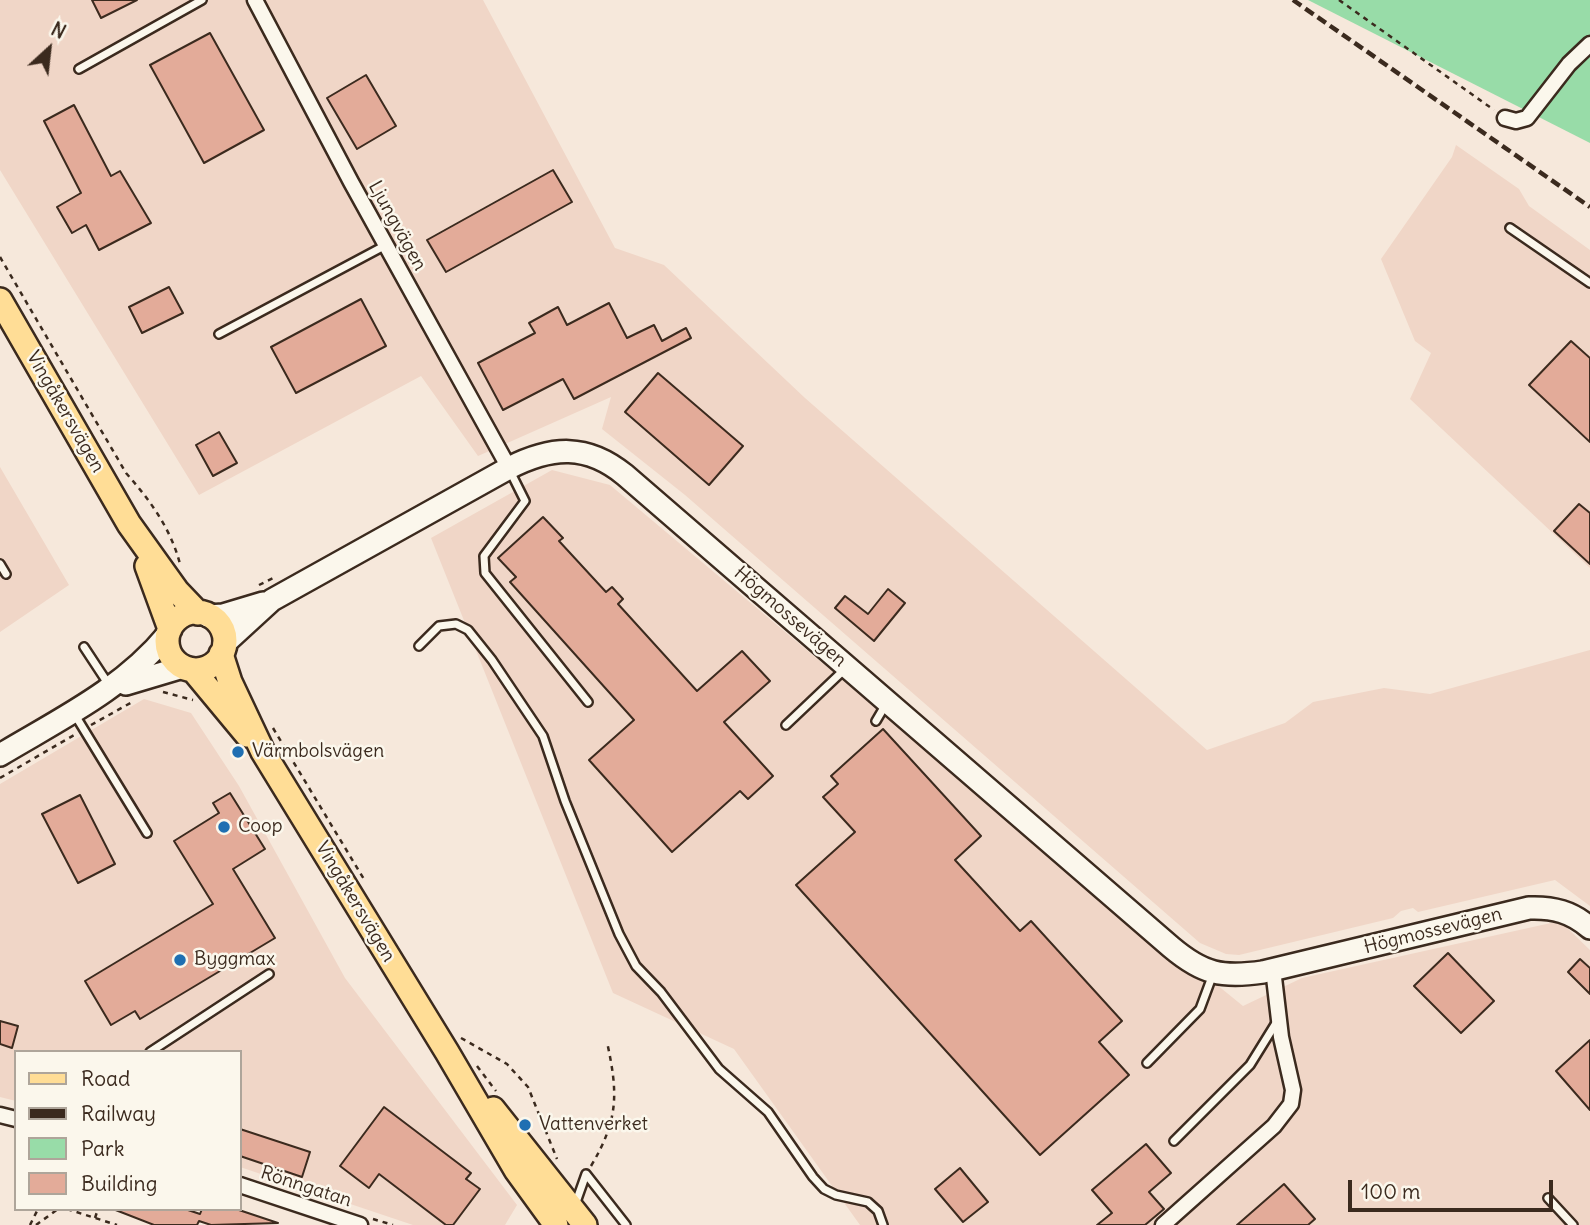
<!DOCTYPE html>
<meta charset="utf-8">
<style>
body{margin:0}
#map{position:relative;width:1590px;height:1225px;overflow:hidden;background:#f6e8db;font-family:Delius,sans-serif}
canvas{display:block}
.legend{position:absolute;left:14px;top:1050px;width:228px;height:161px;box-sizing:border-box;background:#fbf7ec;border:2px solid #aea59a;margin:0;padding:9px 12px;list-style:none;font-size:21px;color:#3b2a1e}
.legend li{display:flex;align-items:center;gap:14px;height:35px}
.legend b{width:35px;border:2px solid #aea59a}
.north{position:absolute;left:14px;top:14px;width:70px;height:70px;-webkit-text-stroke:5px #fbf7ec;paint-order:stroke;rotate:27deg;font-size:19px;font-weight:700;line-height:28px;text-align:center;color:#3b2a1e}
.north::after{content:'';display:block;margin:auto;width:24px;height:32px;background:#3b2a1e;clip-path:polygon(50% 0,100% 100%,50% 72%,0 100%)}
.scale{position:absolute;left:1348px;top:1180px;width:205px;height:32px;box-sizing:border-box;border:4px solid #3b2a1e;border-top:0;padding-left:9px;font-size:21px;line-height:24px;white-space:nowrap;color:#3b2a1e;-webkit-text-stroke:5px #fbf7ec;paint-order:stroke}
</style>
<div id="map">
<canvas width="1590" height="1225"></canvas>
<ul class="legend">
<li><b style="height:9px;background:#ffdd96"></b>Road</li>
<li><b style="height:9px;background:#3b2a1e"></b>Railway</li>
<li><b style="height:19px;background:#98dca8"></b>Park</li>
<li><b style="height:19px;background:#e3ab99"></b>Building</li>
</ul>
<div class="north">N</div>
<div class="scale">100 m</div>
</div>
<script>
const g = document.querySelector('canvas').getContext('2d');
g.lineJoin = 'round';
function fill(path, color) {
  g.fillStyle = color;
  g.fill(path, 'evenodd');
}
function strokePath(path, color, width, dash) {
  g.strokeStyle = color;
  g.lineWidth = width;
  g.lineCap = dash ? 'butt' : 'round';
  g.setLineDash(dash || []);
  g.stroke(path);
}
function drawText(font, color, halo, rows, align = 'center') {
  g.font = font + ' Delius,sans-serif';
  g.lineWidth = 5;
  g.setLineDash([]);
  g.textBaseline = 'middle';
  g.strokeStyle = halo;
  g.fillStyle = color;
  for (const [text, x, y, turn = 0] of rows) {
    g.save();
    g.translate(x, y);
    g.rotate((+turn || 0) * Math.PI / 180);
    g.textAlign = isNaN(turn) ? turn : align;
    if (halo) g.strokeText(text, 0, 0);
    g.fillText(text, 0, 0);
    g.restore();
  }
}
fill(new Path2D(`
 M 0,0 L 483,0 L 615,248 L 664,265 L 805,398 L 1207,750 L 1285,723 L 1313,702 L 1384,688 L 1430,694 L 1590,650 L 1590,906 L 1555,880 L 1418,912 L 1413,908 L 1401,911 L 1393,918 L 1239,955 L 1226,954 L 1200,943 L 685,495 L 602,429 L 611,397 L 478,456 L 421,376 L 199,495 L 0,170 Z
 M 1456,145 L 1519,189 L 1529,206 L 1590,250 L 1590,568 L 1410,399 L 1431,353 L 1415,341 L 1381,259 L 1452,157 Z
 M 0,467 L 69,585 L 0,632 Z
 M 552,470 L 610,485 L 870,703 L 1243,1006 L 1302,978 L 1560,921 L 1590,950 L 1590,1225 L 860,1225 L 734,1049 L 613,993 L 431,538 Z
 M 144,699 L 191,713 L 239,786 L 345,978 L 517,1205 L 505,1225 L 413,1225 L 240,1167 L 240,1052 L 16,1052 L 16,1101 L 0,1097 L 0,784 Z`), '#f0d6c7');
fill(new Path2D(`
 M 1308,0 L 1590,0 L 1590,143 Z`), '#98dca8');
const building = new Path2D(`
 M 92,0 L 137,0 L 101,18 Z
 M 210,33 L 264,130 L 204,163 L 150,65 Z
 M 366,75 L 396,126 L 357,149 L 327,98 Z
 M 74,105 L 111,176 L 120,171 L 151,223 L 99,250 L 86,225 L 72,233 L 57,207 L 81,193 L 44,121 Z
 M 553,170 L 572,202 L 446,272 L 427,240 Z
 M 169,287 L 183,313 L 142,333 L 129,307 Z
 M 361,299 L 386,346 L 296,393 L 271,347 Z
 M 609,303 L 627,338 L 654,325 L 662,341 L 686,328 L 691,338 L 574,399 L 563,379 L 503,410 L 478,363 L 535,333 L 529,323 L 558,307 L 567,325 Z
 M 1571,341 L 1590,358 L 1590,442 L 1529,385 Z
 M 658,373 L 743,446 L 709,485 L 625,412 Z
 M 219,432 L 237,463 L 213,476 L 196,445 Z
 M 1579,504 L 1590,513 L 1590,564 L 1554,531 Z
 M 543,517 L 563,538 L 559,541 L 606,592 L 612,587 L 623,599 L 618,604 L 697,691 L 742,651 L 770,681 L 724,722 L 773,776 L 748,799 L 740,791 L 672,852 L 589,760 L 634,720 L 510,582 L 516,577 L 498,558 Z
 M 888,589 L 905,603 L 874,641 L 835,608 L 845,596 L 868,614 Z
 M 883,729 L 981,836 L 955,860 L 1020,931 L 1031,921 L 1122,1021 L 1099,1042 L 1129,1075 L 1040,1155 L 796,885 L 855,832 L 823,797 L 838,784 L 831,776 Z
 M 230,793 L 265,849 L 233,869 L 275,938 L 140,1019 L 135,1011 L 111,1025 L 85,981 L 213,904 L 174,841 L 219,813 L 213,803 Z
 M 80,795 L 115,864 L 78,883 L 42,814 Z
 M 1448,953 L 1494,1001 L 1461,1033 L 1414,986 Z
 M 1580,959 L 1590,968 L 1590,994 L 1568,972 Z
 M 0,1021 L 18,1026 L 12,1048 L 0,1044 Z
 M 1590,1040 L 1590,1110 L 1556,1071 Z
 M 384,1107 L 471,1173 L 466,1179 L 480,1189 L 453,1225 L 446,1225 L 379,1174 L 369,1188 L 340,1166 Z
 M 240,1129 L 310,1152 L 302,1177 L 240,1156 Z
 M 1146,1144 L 1171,1173 L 1149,1192 L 1164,1209 L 1145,1225 L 1097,1225 L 1112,1213 L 1092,1190 Z
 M 960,1168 L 988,1202 L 963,1222 L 935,1189 Z
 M 1284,1184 L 1315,1219 L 1308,1225 L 1237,1225 Z
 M 113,1209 L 185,1209 L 200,1214 L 202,1209 L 236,1209 L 278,1223 L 211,1225 L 199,1221 L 197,1225 L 154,1225 Z`);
fill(building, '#e3ab99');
strokePath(building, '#3b2a1e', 2);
const lane = new Path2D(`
 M 79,69 L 202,0
 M 1510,228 L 1590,283
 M 219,334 L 386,245
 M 509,469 L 525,501 L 484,556 L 485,573 L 588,702
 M 0,564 L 6,574
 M 419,646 L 439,626 L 456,624 L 468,630 L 492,660 L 543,736 L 565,801 L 619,934 L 636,966 L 661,992 L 719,1069 L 768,1112 L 813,1177 L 824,1189 L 836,1195 L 868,1202 L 878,1211 L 883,1225
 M 84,647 L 109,685
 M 75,715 L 147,833
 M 876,721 L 886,704
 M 786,725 L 845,669
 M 150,1052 L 269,974
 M 1147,1063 L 1200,1009 L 1213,974
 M 1174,1141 L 1250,1065 L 1276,1023
 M 1548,1198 L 1573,1225
 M 575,1205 L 586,1174 L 626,1225`);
const street = new Path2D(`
 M 255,0 L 351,182 L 509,468
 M 1505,118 L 1516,121 L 1527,118 L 1569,64 L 1590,44
 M 0,1115 L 16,1119
 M 240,1185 L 360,1225
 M 1163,1225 L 1274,1126 L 1291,1104 L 1293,1090 L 1281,1037 L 1273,969`);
const secondary = new Path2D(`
 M 208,616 L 223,615 L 263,603
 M 224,644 L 272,600 L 509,468 C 552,446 587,444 625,475 L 1171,947 C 1203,974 1222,978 1263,972 L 1529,908 C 1553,907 1572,912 1590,928
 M 126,684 L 183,667
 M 0,755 C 60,719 123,689 168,634`);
const primary = new Path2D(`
 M 0,300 L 129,524 L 177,591 L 198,613
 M 147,566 L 170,629
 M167 641a29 29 0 1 1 58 0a29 29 0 1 1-58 0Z
 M 221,654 L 230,682 L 263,752 L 447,1052 L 516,1170 L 556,1225
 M 193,670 L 247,735
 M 493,1109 L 585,1225`);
strokePath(lane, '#3b2a1e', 12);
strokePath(street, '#3b2a1e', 19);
strokePath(secondary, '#3b2a1e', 26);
strokePath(primary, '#3b2a1e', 28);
strokePath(new Path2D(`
 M 1339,0 L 1494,110
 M 0,257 L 126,473 C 150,500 171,529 180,564
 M 259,585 L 275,577
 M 163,692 L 193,700
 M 91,725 L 134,701
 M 273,728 L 365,881
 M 0,778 L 76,734
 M 461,1038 L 507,1064 L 528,1087 L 557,1159
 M 477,1066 L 496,1091
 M 591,1166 C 619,1119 618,1093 607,1042
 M 67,1209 L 117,1225
 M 95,1218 L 98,1209
 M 373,1219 L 393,1225
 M 30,1225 L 38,1209
 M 36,1225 L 58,1209`), '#3b2a1e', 2.5, [5, 5]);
strokePath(lane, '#fbf7ec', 7);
strokePath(street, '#fbf7ec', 14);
strokePath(secondary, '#fbf7ec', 21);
strokePath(primary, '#ffdd96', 23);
strokePath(new Path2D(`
 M 1293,0 L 1590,207`), '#3b2a1e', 4.5, [10, 5]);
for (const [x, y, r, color] of [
 [238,752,7,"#1f6fb2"],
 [224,827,7,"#1f6fb2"],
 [180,960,7,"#1f6fb2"],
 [525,1125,7,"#1f6fb2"]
]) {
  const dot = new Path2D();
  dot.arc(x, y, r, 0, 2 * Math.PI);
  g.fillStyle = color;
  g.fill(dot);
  strokePath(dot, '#fbf7ec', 2.5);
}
drawText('19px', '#3b2a1e', '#fbf7ec', [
 ["Ljungvägen",397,226,61],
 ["Vingåkersvägen",65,412,60],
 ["Högmossevägen",790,617,41],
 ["Vingåkersvägen",355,902,59],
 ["Högmossevägen",1433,931,-14],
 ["Rönngatan",306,1187,18]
]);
drawText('19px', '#3b2a1e', '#fbf7ec', [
 ["Värmbolsvägen",252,752],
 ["Coop",238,827],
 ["Byggmax",194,960],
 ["Vattenverket",539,1125]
], 'left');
</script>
